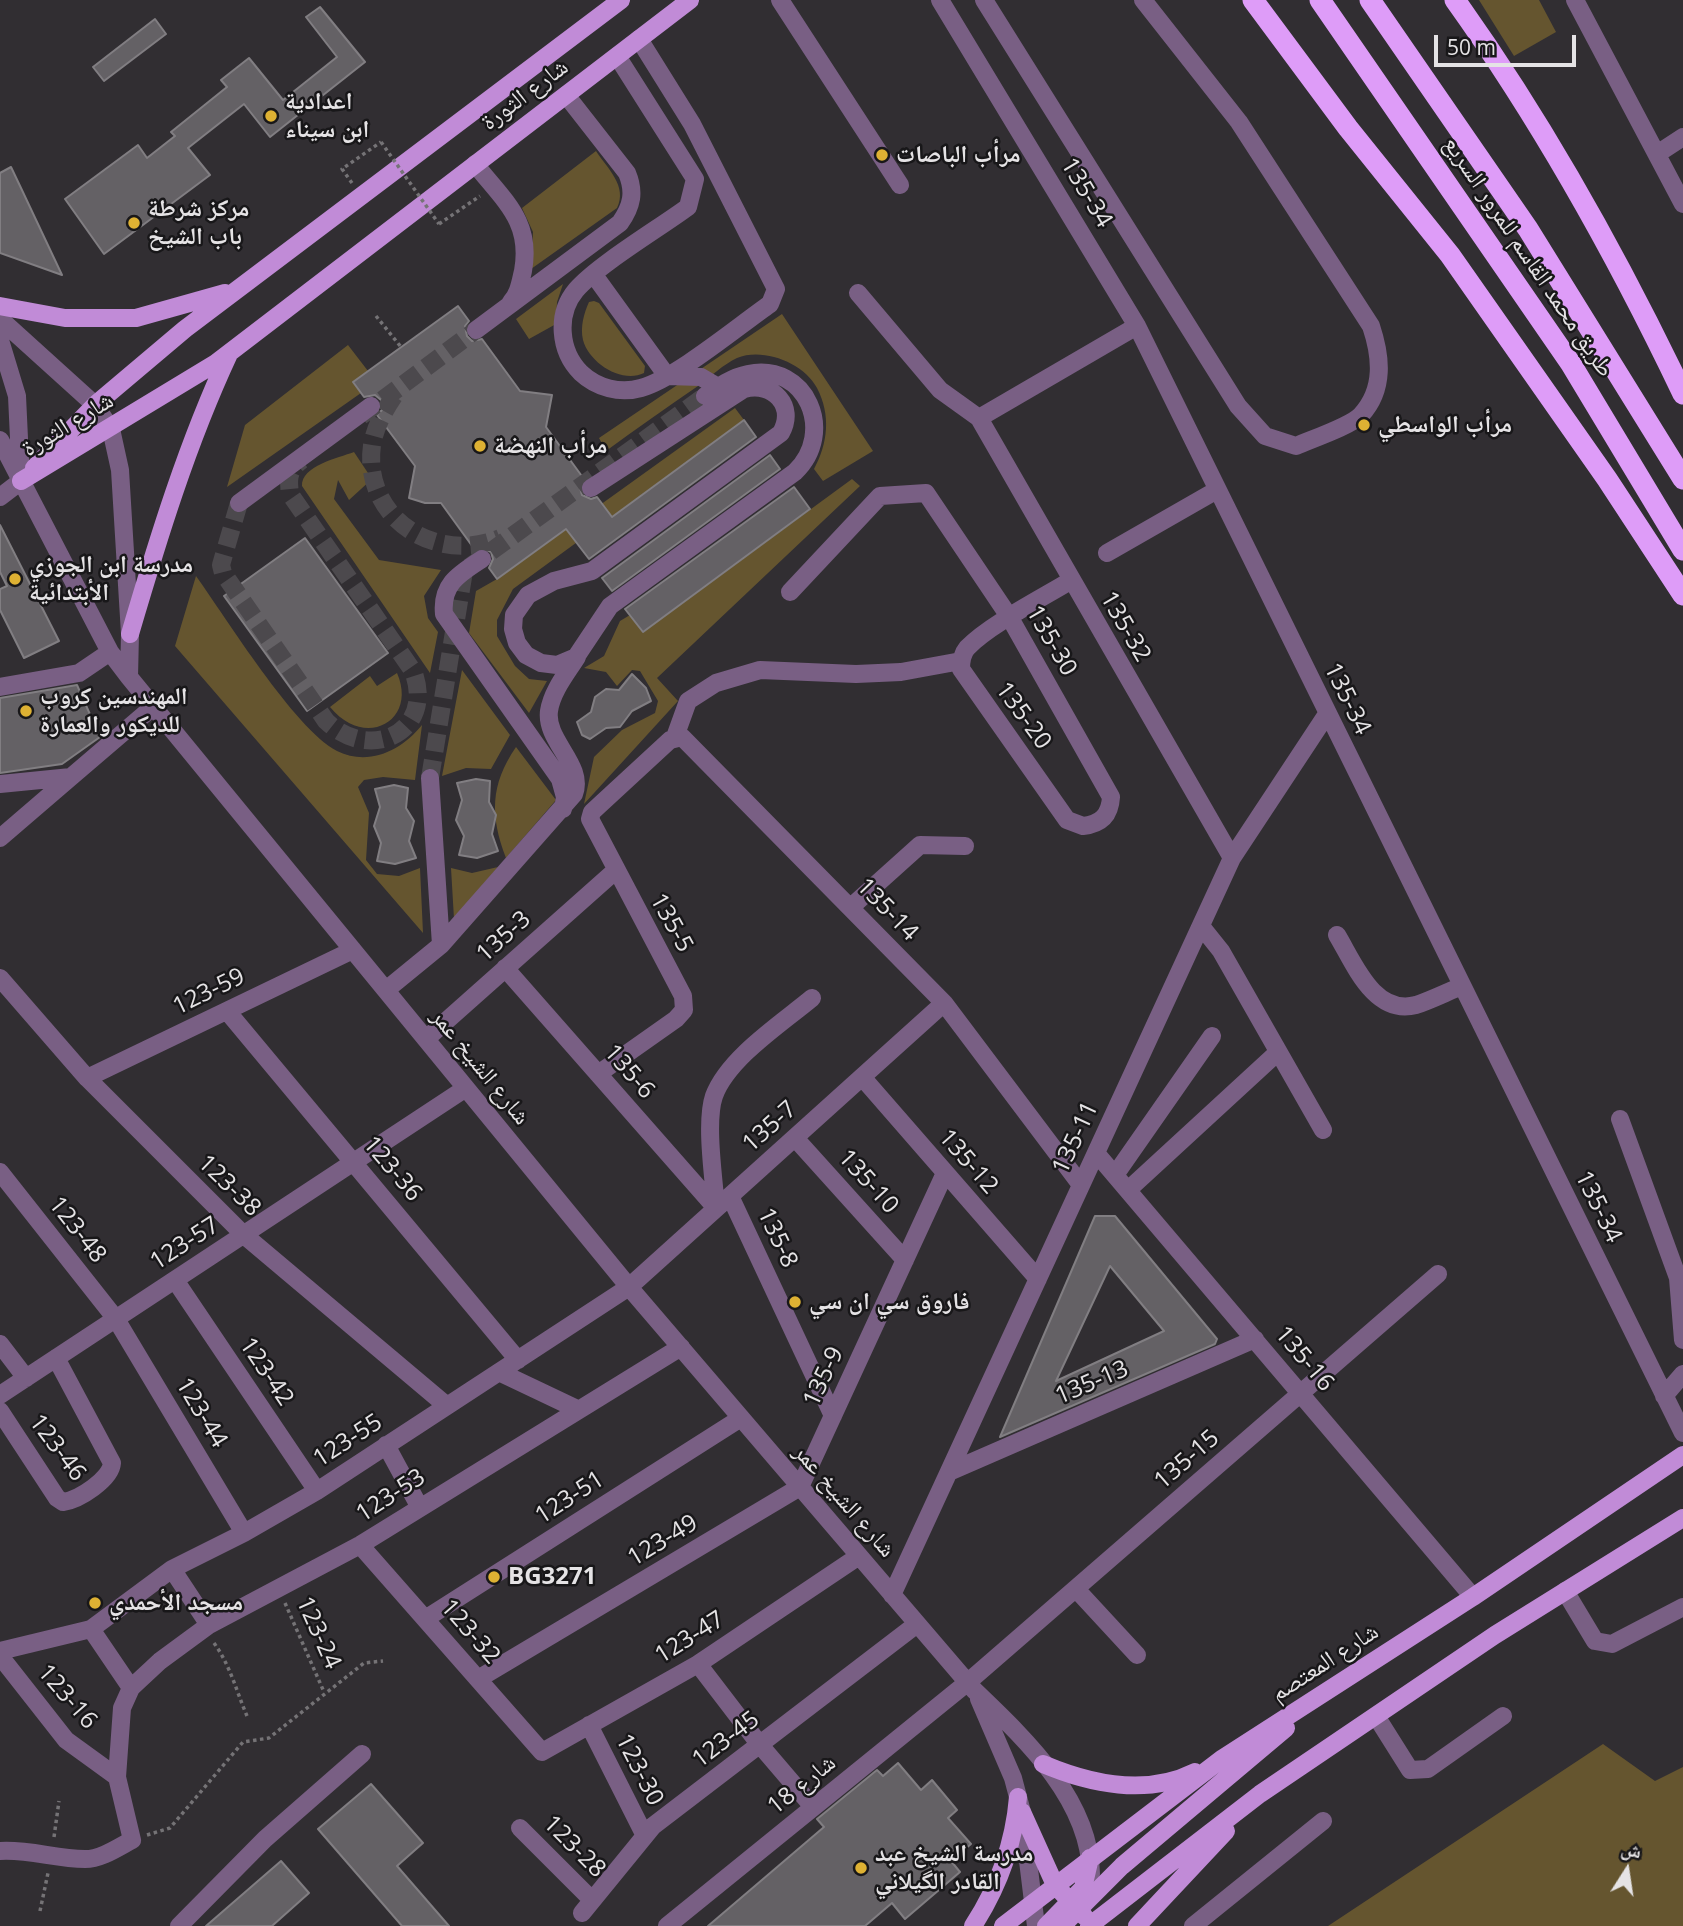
<!DOCTYPE html>
<meta charset="utf-8">
<style>
body{margin:0}
#map{position:relative;width:1683px;height:1926px;overflow:hidden;background:#312e32;font-family:"Open Sans","Noto Naskh Arabic",sans-serif}
canvas{display:block}
.north{position:absolute;left:1592px;top:1835px;width:70px;height:70px;-webkit-text-stroke:5px #181719;paint-order:stroke;rotate:12deg;font-size:19px;font-weight:700;line-height:28px;text-align:center;color:#e5e3e5}
.north::after{content:'';display:block;margin:auto;width:24px;height:32px;background:#e5e3e5;clip-path:polygon(50% 0,100% 100%,50% 72%,0 100%)}
.scale{position:absolute;left:1434px;top:35px;width:142px;height:32px;box-sizing:border-box;border:4px solid #e5e3e5;border-top:0;padding-left:9px;font-size:21px;line-height:24px;white-space:nowrap;color:#e5e3e5;-webkit-text-stroke:5px #181719;paint-order:stroke}
</style>
<div id="map">
<canvas width="1683" height="1926"></canvas>
<div class="north">ش</div>
<div class="scale">50 m</div>
</div>
<script>
const g = document.querySelector('canvas').getContext('2d');
g.lineJoin = 'round';
function fill(path, color) {
  g.fillStyle = color;
  g.fill(path, 'evenodd');
}
function strokePath(path, color, width, dash) {
  g.strokeStyle = color;
  g.lineWidth = width;
  g.lineCap = dash ? 'butt' : 'round';
  g.setLineDash(dash || []);
  g.stroke(path);
}
function drawText(font, color, halo, rows, align = 'center') {
  g.font = font + ' "Open Sans","Noto Naskh Arabic",sans-serif';
  g.lineWidth = 5;
  g.setLineDash([]);
  g.textBaseline = 'middle';
  g.strokeStyle = halo;
  g.fillStyle = color;
  for (const [text, x, y, turn = 0] of rows) {
    g.save();
    g.translate(x, y);
    g.rotate((+turn || 0) * Math.PI / 180);
    g.textAlign = isNaN(turn) ? turn : align;
    if (halo) g.strokeText(text, 0, 0);
    g.fillText(text, 0, 0);
    g.restore();
  }
}
fill(new Path2D(`
 M 1479,0 L 1539,0 L 1556,32 L 1514,56 Z
 M 596,151 C 607,168 628,186 617,208 L 531,269 L 533,232 L 522,208 Z
 M 563,284 L 557,302 L 556,324 L 529,339 L 516,319 Z
 M 594,301 L 599,303 L 645,366 L 644,373 C 622,384 589,363 583,340 C 580,327 584,313 589,302 Z
 M 782,314 L 873,451 L 823,481 L 814,469 C 828,443 831,415 817,388 C 804,363 763,347 737,358 C 724,364 710,377 698,386 C 667,407 636,429 606,451 L 599,438 Z
 M 348,345 L 368,371 L 361,393 L 227,487 L 245,425 Z
 M 735,408 L 744,420 L 513,589 L 497,620 L 497,636 L 515,666 L 529,679 L 547,681 L 529,713 L 469,633 L 476,591 L 497,579 Z
 M 354,452 L 372,479 L 349,500 L 338,480 L 334,499 L 379,560 L 441,570 L 424,596 L 428,618 L 438,632 L 430,673 L 302,486 C 301,466 338,458 354,452 Z
 M 852,479 L 860,486 L 657,678 L 678,701 L 584,804 L 594,757 L 622,730 L 655,713 L 658,701 L 640,671 L 632,670 L 617,686 L 606,672 L 584,668 L 604,656 L 620,621 L 630,615 L 643,632 Z
 M 196,576 C 227,619 294,728 337,751 C 369,767 402,750 422,725 L 415,780 L 383,777 L 364,780 L 358,787 L 369,813 L 366,860 L 377,874 L 399,876 L 420,868 L 423,933 L 175,646 Z
 M 462,670 L 510,735 L 491,769 L 466,768 L 442,776 Z
 M 397,673 C 418,721 365,750 330,707 L 370,676 L 377,686 Z
 M 516,747 L 556,800 L 506,858 C 490,816 490,785 516,747 Z
 M 498,867 L 454,919 L 451,868 L 472,873 Z
 M 1603,1744 L 1655,1781 L 1683,1767 L 1683,1926 L 1328,1926 Z`), '#65552f');
const building = new Path2D(`
 M 320,7 L 365,62 L 270,137 L 244,104 L 188,148 L 210,175 L 104,254 L 65,199 L 138,145 L 147,158 L 175,136 L 171,132 L 227,87 L 221,80 L 249,58 L 283,100 L 337,57 L 306,17 Z
 M 155,19 L 166,34 L 104,81 L 93,67 Z
 M 11,167 L 21,188 L 62,275 L 0,253 L 0,173 Z
 M 458,306 L 469,321 L 465,326 L 467,336 L 472,341 L 482,339 L 520,391 L 552,395 L 546,427 L 584,479 L 580,488 L 582,495 L 591,499 L 597,497 L 612,517 L 744,420 L 756,437 L 589,559 L 566,529 L 497,579 L 489,568 L 493,559 L 491,552 L 482,548 L 475,550 L 441,503 L 425,503 L 409,498 L 415,466 L 377,415 L 382,410 L 381,400 L 375,395 L 364,397 L 353,382 Z
 M 770,455 L 780,469 L 612,591 L 602,578 Z
 M 794,487 L 810,509 L 643,632 L 625,609 Z
 M 0,525 L 59,641 L 24,658 L 0,610 L 0,589 L 7,586 L 0,572 Z
 M 305,538 L 388,653 L 307,711 L 224,596 Z
 M 632,674 L 646,688 L 651,701 L 632,711 L 620,727 L 606,728 L 590,739 L 582,735 L 577,722 L 591,712 L 595,697 L 606,689 L 619,690 Z
 M 77,685 L 100,737 L 62,764 L 0,773 L 0,698 Z
 M 476,779 L 490,781 L 489,802 L 496,815 L 492,834 L 498,851 L 477,858 L 459,855 L 464,836 L 456,820 L 462,800 L 457,783 Z
 M 394,785 L 408,788 L 406,808 L 414,821 L 409,841 L 416,858 L 395,864 L 377,861 L 381,843 L 374,826 L 380,807 L 375,789 Z
 M 1095,1216 L 1115,1216 L 1217,1339 L 1215,1344 L 1000,1437 ZM 1110,1266 L 1164,1331 L 1056,1381 Z
 M 898,1763 L 921,1790 L 932,1780 L 957,1810 L 948,1818 L 971,1844 L 951,1861 L 960,1872 L 905,1919 L 892,1903 L 865,1926 L 708,1926 L 824,1827 L 817,1819 L 877,1770 L 883,1776 Z
 M 371,1784 L 423,1843 L 397,1866 L 449,1926 L 402,1926 L 318,1829 Z
 M 281,1861 L 309,1893 L 272,1926 L 206,1926 Z`);
fill(building, '#646165');
strokePath(building, '#817e82', 2);
strokePath(new Path2D(`
 M 394,396 C 384,411 375,427 372,445 C 362,518 436,565 500,538
 M 361,416 L 476,330
 M 239,503 L 221,565 L 223,573 L 326,721 C 371,764 436,731 413,671 L 290,494 C 288,478 288,470 302,460
 M 430,778 L 464,571 L 705,396`), '#4c494d', 18, [18, 9]);
strokePath(new Path2D(`
 M 352,183 L 342,169 L 381,142
 M 439,224 L 480,196
 M 376,316 L 401,347
 M 285,1603 L 324,1692
 M 214,1643 C 230,1665 236,1690 247,1716
 M 147,1835 L 170,1828 L 243,1742 L 269,1738 L 364,1663 L 383,1661
 M 54,1837 L 59,1801
 M 40,1911 L 48,1873`), '#757376', 3.5, [3.5, 3.5]);
strokePath(new Path2D(`
 M 780,0 L 900,185
 M 940,0 L 1137,326 L 1683,1433
 M 984,0 L 1238,406 L 1265,436 L 1296,446 C 1312,439 1351,426 1361,415 C 1385,389 1381,356 1371,326 L 1239,122 L 1143,0
 M 1575,0 L 1683,204
 M 617,56 L 695,179 L 688,207 C 658,229 599,264 576,290 C 556,314 559,351 581,373 C 597,388 620,394 641,388 C 676,378 737,327 770,304 L 776,289 L 692,124 L 639,39
 M 1657,154 L 1683,137
 M 475,164 C 504,201 532,221 523,271 C 520,283 519,293 511,302
 M 594,275 L 667,376 L 701,377 L 718,387
 M 858,293 L 940,390 L 979,418 L 1232,858
 M 0,319 L 95,405 L 111,429 L 120,470 L 130,634 L 129,677
 M 476,330 L 620,223 C 632,206 635,192 627,173 L 566,95
 M 0,340 L 17,396 L 21,481 L 0,497
 M 979,418 L 1137,326
 M 0,440 L 110,652 L 129,677 L 629,1287 L 974,1690 C 1024,1738 1090,1799 1091,1874
 M 591,488 L 744,389 C 773,381 796,406 781,433 L 592,571 L 554,581 L 528,595 L 514,615 L 513,629 L 517,643 L 526,655 L 541,663 L 557,665 L 576,657 L 610,606 L 795,472 C 836,433 807,362 748,374 C 732,377 718,387 705,396
 M 239,503 L 371,406
 M 1107,553 L 1217,490
 M 482,559 C 459,574 441,584 444,614 L 560,779 L 565,797 L 563,809
 M 790,592 L 880,496 L 926,493 L 1010,618 L 1111,797 C 1110,815 1101,824 1083,826 L 1067,820 L 961,669 C 961,661 962,654 967,648 C 989,625 1042,598 1070,581
 M 0,687 L 79,673 L 110,652
 M 675,737 L 688,701 L 716,683 L 760,670 L 856,674 L 901,672 L 961,661
 M 430,778 L 441,945
 M 0,784 L 71,777 L 154,706
 M 0,838 L 71,777
 M 851,907 L 920,845 L 965,846
 M 1201,926 L 1221,951 L 1323,1130
 M 1337,935 C 1354,963 1374,1016 1416,1005 C 1431,1000 1447,992 1462,986
 M 505,968 L 716,1208
 M 0,978 L 87,1078 L 244,1235 L 447,1406
 M 386,990 L 441,945 L 574,794 C 585,765 545,741 549,711 C 552,691 567,673 577,657
 M 227,1011 L 518,1360
 M 426,1039 L 615,871
 M 598,1074 L 676,1019 L 684,1010 L 683,996 L 590,819 L 592,812 L 670,740 L 682,737 L 944,1003 L 1081,1185
 M 862,1077 L 1038,1279
 M 87,1078 L 353,950
 M 1620,1119 L 1678,1278 L 1683,1340
 M 795,1138 L 905,1260
 M 1096,1153 L 1473,1597
 M 0,1172 L 116,1319 L 244,1533
 M 1115,1175 L 1212,1036
 M 1128,1190 L 1278,1052
 M 730,1196 L 833,1416
 M 716,1208 C 714,1180 705,1122 714,1096 C 728,1058 782,1023 812,998
 M 175,1280 L 317,1491
 M 0,1344 L 26,1378
 M 499,1372 L 579,1410
 M 0,1395 L 466,1088
 M 1664,1396 L 1683,1374
 M 0,1411 L 57,1498 L 63,1502 C 79,1500 111,1479 112,1463 L 56,1358
 M 386,1445 L 419,1506
 M 949,1472 L 1255,1339
 M 360,1545 L 542,1752 L 698,1664 L 859,1556
 M 172,1569 L 209,1625
 M 1076,1589 L 1137,1655
 M 1565,1591 L 1595,1641 L 1612,1644 L 1683,1607
 M 892,1595 L 1232,858 L 1327,714
 M 425,1619 L 741,1418
 M 91,1629 L 172,1569 L 244,1533 L 317,1491 L 629,1287 L 944,1003
 M 0,1651 L 91,1629 L 131,1688 L 122,1708 L 117,1777
 M 0,1656 L 66,1740 L 117,1777 L 132,1840 C 117,1848 101,1859 85,1859 C 56,1859 29,1849 0,1851
 M 698,1664 L 760,1745 L 813,1807
 M 478,1679 L 800,1487 L 945,1173
 M 131,1688 L 160,1661 L 209,1625 L 360,1545 L 681,1347
 M 979,1699 L 1013,1778 L 1022,1812 L 1036,1926
 M 1376,1716 L 1410,1770 L 1428,1769 L 1503,1716
 M 589,1725 L 645,1836
 M 520,1828 L 592,1900
 M 582,1913 L 653,1826 L 917,1624
 M 179,1926 L 265,1839 L 362,1754
 M 667,1926 L 968,1682 L 1438,1274
 M 1193,1926 L 1323,1821`), '#795f84', 18);
strokePath(new Path2D(`
 M 0,306 L 65,318 L 136,318 L 225,293
 M 34,468 L 95,405 L 185,329 L 621,0
 M 21,481 L 216,363 L 690,0
 M 130,634 C 158,539 187,444 229,354
 M 1043,1764 C 1090,1784 1147,1796 1195,1772
 M 1022,1812 L 1055,1885 L 1084,1916
 M 973,1926 C 999,1886 1014,1845 1018,1797
 M 1003,1926 L 1223,1758 L 1473,1597 L 1683,1455
 M 1046,1926 L 1083,1888 L 1090,1858
 M 1062,1926 L 1122,1866 L 1286,1728
 M 1089,1926 L 1260,1794 L 1495,1635 L 1683,1518
 M 1137,1926 L 1226,1831`), '#c18bd7', 18);
strokePath(new Path2D(`
 M 1253,0 L 1348,128 L 1450,255 L 1607,479 L 1683,595
 M 1320,0 L 1571,364 L 1683,550
 M 1370,0 L 1528,229 L 1683,479
 M 1455,0 C 1543,123 1618,258 1683,394`), '#de9cf8', 21);
strokePath(new Path2D(`
 M 381,142 L 439,224`), '#757376', 3.5, [3.5, 3.5]);
for (const [x, y, r, color] of [
 [271,116,7,"#deb133"],
 [882,155,7,"#deb133"],
 [134,223,7,"#deb133"],
 [1364,425,7,"#deb133"],
 [480,446,7,"#deb133"],
 [15,579,7,"#deb133"],
 [26,711,7,"#deb133"],
 [795,1302,7,"#deb133"],
 [494,1577,7,"#deb133"],
 [95,1603,7,"#deb133"],
 [861,1868,7,"#deb133"]
]) {
  const dot = new Path2D();
  dot.arc(x, y, r, 0, 2 * Math.PI);
  g.fillStyle = color;
  g.fill(dot);
  strokePath(dot, '#181719', 2.5);
}
drawText('24px', '#e5e3e5', '#181719', [
 ["شارع الثورة",525,95,-37],
 ["135-34",1086,193,59],
 ["طريق محمد القاسم للمرور السريع",1528,257,56],
 ["شارع الثورة",68,425,-31],
 ["135-32",1125,627,60],
 ["135-30",1051,641,60],
 ["135-34",1347,699,64],
 ["135-20",1023,716,54],
 ["135-14",887,910,46],
 ["135-5",671,923,61],
 ["135-3",504,937,-42],
 ["123-59",209,992,-26],
 ["شارع الشيخ عمر",480,1067,51],
 ["135-6",629,1072,49],
 ["135-7",770,1127,-42],
 ["135-11",1076,1138,-65],
 ["135-12",968,1162,49],
 ["123-36",392,1169,50],
 ["135-10",868,1182,48],
 ["123-38",229,1186,44],
 ["135-34",1598,1207,64],
 ["123-48",77,1230,52],
 ["135-8",777,1238,65],
 ["123-57",185,1244,-33],
 ["135-16",1304,1359,50],
 ["123-42",266,1372,56],
 ["135-9",824,1377,-65],
 ["135-13",1092,1383,-23],
 ["123-44",201,1413,59],
 ["123-55",348,1441,-33],
 ["123-46",57,1448,53],
 ["135-15",1187,1460,-41],
 ["123-53",391,1496,-33],
 ["123-51",570,1498,-33],
 ["شارع الشيخ عمر",844,1501,49],
 ["123-49",663,1541,-31],
 ["123-32",470,1632,49],
 ["123-24",318,1633,66],
 ["123-47",690,1638,-32],
 ["شارع المعتصم",1325,1663,-33],
 ["123-16",67,1697,49],
 ["123-45",726,1740,-37],
 ["123-30",639,1770,63],
 ["شارع 18",802,1785,-39],
 ["123-28",574,1847,45]
]);
drawText('bold 24px', '#e5e3e5', '#181719', [
 ["اعدادية",285,102],
 ["ابن سيناء",285,130],
 ["مرأب الباصات",896,155],
 ["مركز شرطة",148,209],
 ["باب الشيخ",148,237],
 ["مرأب الواسطي",1378,425],
 ["مرأب النهضة",494,446],
 ["مدرسة ابن الجوزي",29,565],
 ["الأبتدائية",29,593],
 ["المهندسين كروب",40,697],
 ["للديكور والعمارة",40,725],
 ["فاروق سي ان سي",809,1302],
 ["BG3271",508,1577],
 ["مسجد الأحمدي",109,1603],
 ["مدرسة الشيخ عبد",875,1854],
 ["القادر الگيلاني",875,1882]
], 'left');
</script>
